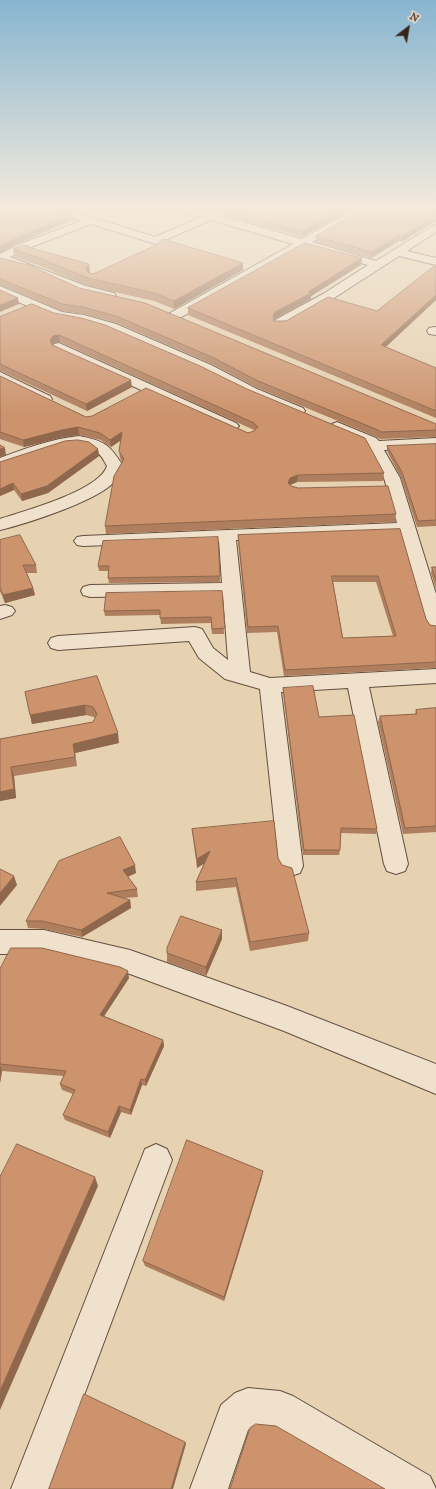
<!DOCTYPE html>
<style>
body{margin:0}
#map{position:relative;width:436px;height:1489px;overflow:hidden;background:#e6d1b1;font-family:"IM FELL French Canon",serif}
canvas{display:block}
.north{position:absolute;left:388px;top:8px;width:40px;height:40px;-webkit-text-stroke:3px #efe1cc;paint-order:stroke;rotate:31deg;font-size:11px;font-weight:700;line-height:16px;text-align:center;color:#39221a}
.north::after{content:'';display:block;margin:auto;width:14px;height:18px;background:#39221a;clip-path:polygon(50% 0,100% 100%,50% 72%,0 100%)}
</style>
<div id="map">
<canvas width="436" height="1489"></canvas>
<div class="north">N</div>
</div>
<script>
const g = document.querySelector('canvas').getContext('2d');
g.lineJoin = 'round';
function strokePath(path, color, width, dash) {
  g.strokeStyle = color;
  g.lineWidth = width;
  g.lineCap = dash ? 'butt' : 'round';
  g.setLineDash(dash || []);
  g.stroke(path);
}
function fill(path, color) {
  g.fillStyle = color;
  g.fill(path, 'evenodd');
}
const minor = new Path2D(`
 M 43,207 L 59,207 L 155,237 L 201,217 L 172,209 L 171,207 L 187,207 L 210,213 L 224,207 L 238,207 L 237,209 L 220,216 L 302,239 L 359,207 L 372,207 L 312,242 L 376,261 L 436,224 L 436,232 L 407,251 L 436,258 L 436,265 L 399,256 L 331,300 L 285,326 L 275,326 L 274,323 L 275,320 L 323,294 L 368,265 L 304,247 L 178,319 L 170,319 L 168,316 L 170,313 L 293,244 L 211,220 L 156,244 L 91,224 L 26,249 L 10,257 L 86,286 L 114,293 L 116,296 L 114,299 L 110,300 C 72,291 38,272 0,262 L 0,254 L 18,245 L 81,221 L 44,209 Z
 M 0,286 L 62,312 L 84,315 L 116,324 L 211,365 L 257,389 L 303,408 L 305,411 L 303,414 L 298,415 L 293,414 L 247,395 L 201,371 L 106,330 L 82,323 L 55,318 L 0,294 Z
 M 434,327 L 436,327 L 436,335 L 429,334 L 427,331 L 429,328 Z
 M 59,343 L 236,423 L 239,426 L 236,429 L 231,431 L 226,429 L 54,350 L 52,347 L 54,344 Z
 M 0,372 L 50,396 L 52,399 L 50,402 L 45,403 L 40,402 L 0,382 Z
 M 337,422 L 376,438 L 379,441 L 436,438 L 436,448 L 384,450 L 400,478 L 436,594 L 436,631 L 429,630 L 426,625 L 400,533 L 236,540 L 250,672 L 270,678 L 436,669 L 436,683 L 369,687 L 408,864 L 405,871 L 396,874 L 387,871 L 384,864 L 348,688 L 281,692 L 303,866 L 300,873 L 291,876 L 282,873 L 279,866 L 260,689 L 225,679 L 199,658 L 189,641 L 58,650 L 51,648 L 48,643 L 51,638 L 58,636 L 195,627 L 202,629 L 213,648 L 228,660 L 223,595 L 90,597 L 83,595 L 81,591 L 83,587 L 90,585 L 222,583 L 219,541 L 83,546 L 77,545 L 74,541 L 77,537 L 83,536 L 397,523 L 384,478 L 365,444 L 332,430 L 329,427 L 332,424 Z
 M 79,436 C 105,441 109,444 123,466 C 121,473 117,479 112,484 C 93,502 26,524 0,530 L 0,519 C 24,511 99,491 107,466 C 105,463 103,458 100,455 C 78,430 26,462 0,469 L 0,458 C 26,448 51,439 79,436 Z
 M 5,605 L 12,607 L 15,611 L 12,615 L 0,619 L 0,606 Z
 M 0,930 L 44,930 L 130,950 L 287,1006 L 436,1064 L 436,1094 L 284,1031 L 130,974 L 44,954 L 0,954 Z
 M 156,1144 L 167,1149 L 172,1160 L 49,1489 L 11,1489 L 145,1149 Z
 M 248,1388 L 280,1391 L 293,1396 L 430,1476 L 436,1489 L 381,1489 L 275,1427 L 254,1425 L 248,1430 L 228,1489 L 190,1489 L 221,1405 L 235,1393 Z`);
strokePath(minor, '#644e40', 2);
fill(minor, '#efe1cc');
fill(new Path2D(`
 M 64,207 L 79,207 L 78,211 Z
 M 189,207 L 220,207 L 210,211 Z
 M 356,207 L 302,237 L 225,216 L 225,210 Z
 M 436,207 L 402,242 L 399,241 L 371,258 L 316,242 L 316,236 Z
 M 29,247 L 90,272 L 89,273 L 93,274 L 243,263 L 243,270 L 174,309 L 154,301 L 88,286 L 38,265 L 14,257 L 13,249 Z
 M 0,258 L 79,288 L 436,430 L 436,437 L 380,439 L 377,437 L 258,388 L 212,364 L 117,323 L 84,314 L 62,311 L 1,285 L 0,285 Z
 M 362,258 L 361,265 L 311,296 L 311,299 L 274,319 L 274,321 L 286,321 L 377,311 L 436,267 L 436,300 L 386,347 L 436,368 L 436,418 L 188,315 L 188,308 Z
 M 32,304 L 384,473 L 383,481 L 297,482 L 290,485 L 291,486 L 298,488 L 396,514 L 395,522 L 106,534 L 105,526 L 122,462 L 120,458 L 119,451 L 121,440 L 111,447 L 101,440 L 79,435 L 63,437 L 24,447 L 0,439 L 0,376 L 86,417 L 248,433 L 254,431 L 254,430 L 60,342 L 54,343 L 52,344 L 132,387 L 87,411 L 1,371 L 0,371 L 0,317 Z
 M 436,444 L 436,526 L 417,527 L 401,478 L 387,451 L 387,446 Z
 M 98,449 L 99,456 L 48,493 L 22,501 L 14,490 L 0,496 L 0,462 Z
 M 400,529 L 426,619 L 430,625 L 436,626 L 436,668 L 284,676 L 277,632 L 247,633 L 238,541 L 238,535 ZM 333,582 L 376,582 L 393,636 L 343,638 Z
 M 0,540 L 36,565 L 37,573 L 27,573 L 33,588 L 35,595 L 5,603 L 0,591 Z
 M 103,541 L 220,576 L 220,582 L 109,583 L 108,578 L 109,571 L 99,571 L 98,566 Z
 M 432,567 L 436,567 L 436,589 L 431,573 Z
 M 222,591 L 224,634 L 212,634 L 211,623 L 161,624 L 160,615 L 105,616 L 104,611 Z
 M 97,676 L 119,743 L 75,753 L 77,766 L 14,776 L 16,798 L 0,801 L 0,739 L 93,722 L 95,718 L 94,717 L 86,715 L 32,724 L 25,692 Z
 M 283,688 L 319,717 L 377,829 L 376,834 L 341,833 L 340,850 L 339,855 L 303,855 L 283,693 Z
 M 436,708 L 436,832 L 403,834 L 378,722 L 380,716 L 415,714 L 416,710 Z
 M 192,829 L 278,858 L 309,933 L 308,941 L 250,951 L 236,887 L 196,891 L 196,882 L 204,863 L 197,868 L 193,838 Z
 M 120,837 L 136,873 L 128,877 L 137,889 L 138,897 L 124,898 L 130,900 L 131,908 L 82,937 L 44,929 L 28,928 L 26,921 Z
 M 222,939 L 206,976 L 167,962 L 167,953 Z
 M 0,969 L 129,978 L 104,1016 L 163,1040 L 164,1046 L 146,1086 L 142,1085 L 131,1115 L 121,1112 L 110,1138 L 65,1120 L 63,1115 L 73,1094 L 62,1090 L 60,1084 L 64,1076 L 2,1071 L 0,1083 Z
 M 262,1177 L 224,1301 L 145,1266 L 143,1261 Z`), '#af7e5e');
fill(new Path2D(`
 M 210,207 L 220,207 L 210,211 Z
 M 346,207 L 356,207 L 302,237 L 302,231 Z
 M 72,214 L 73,220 L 17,244 L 0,253 L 0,246 L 16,238 Z
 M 436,215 L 436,221 L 402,242 L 402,236 Z
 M 399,235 L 399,241 L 371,258 L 372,252 Z
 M 362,258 L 361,265 L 311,296 L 311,299 L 274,319 L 273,323 L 273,316 L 275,312 Z
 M 243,263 L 243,270 L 174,309 L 174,301 Z
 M 89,264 L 90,272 L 87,277 L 86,269 Z
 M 436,295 L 436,300 L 380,352 L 381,345 Z
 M 18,298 L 19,304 L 0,312 L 0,305 Z
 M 59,335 L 60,342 L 54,343 L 51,346 L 50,340 L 53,336 Z
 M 131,380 L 132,387 L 87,411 L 86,404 Z
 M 78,427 L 79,435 L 63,437 L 24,447 L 23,440 L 62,430 Z
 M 122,432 L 123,439 L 111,447 L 110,440 Z
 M 5,448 L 6,455 L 0,457 L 0,449 Z
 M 98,449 L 99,456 L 48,493 L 22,501 L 21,494 Z
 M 298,475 L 297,482 L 290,485 L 288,483 L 290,478 Z
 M 13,483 L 14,490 L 0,496 L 0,489 Z
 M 33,588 L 35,595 L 5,603 L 3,595 Z
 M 85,705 L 86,715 L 32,724 L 30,715 Z
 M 118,733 L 119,743 L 75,753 L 77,766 L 73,744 Z
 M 11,767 L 14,776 L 16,798 L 0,801 L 0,792 Z
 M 210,851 L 210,860 L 197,868 L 197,859 Z
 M 135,865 L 136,873 L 124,878 L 123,870 Z
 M 14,876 L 17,885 L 0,906 L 0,893 Z
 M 130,900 L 131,908 L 82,937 L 81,930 Z
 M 222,930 L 222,939 L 206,976 L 206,967 Z
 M 128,971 L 129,978 L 101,1021 L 100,1015 Z
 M 163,1040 L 164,1046 L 146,1086 L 145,1080 Z
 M 0,1065 L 2,1071 L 0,1083 Z
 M 141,1079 L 142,1085 L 131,1115 L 130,1110 Z
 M 119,1106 L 121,1112 L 110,1138 L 108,1132 Z
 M 263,1171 L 262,1177 L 224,1301 L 224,1297 Z
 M 95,1177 L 98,1186 L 0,1410 L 0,1391 Z
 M 185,1442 L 186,1444 L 173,1489 L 171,1489 Z`), '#8f674c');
const building = new Path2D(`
 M 0,207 L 50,207 L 72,214 L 16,238 L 0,246 Z
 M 232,207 L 346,207 L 302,231 L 225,210 Z
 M 366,207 L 436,207 L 436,215 L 402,236 L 399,235 L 372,252 L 316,236 Z
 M 163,239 L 243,263 L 174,301 L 154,293 L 88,278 L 37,257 L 13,249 L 22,245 L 29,246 L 28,247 L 89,264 L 86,269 L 89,273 L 93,274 L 156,245 Z
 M 305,243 L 362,258 L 308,292 L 311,293 L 275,312 L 273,316 L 274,321 L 286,321 L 328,297 L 377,311 L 434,266 L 436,267 L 436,295 L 381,345 L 436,368 L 436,411 L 188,308 Z
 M 0,258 L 29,265 L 79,288 L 145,303 L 436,424 L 436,430 L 381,432 L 378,430 L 258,381 L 212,357 L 116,316 L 83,307 L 62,304 L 0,279 Z
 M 0,290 L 18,298 L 0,305 Z
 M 32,304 L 54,313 L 81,318 L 105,325 L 200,366 L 247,389 L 365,438 L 384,473 L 298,475 L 290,478 L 288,483 L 291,486 L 298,488 L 388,486 L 396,514 L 105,526 L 114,476 L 124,459 L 119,451 L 122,432 L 110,440 L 100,433 L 78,427 L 62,430 L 23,440 L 0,432 L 0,376 L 86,417 L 92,416 L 146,388 L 248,433 L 254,431 L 258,427 L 254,423 L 59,335 L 53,336 L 50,340 L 52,345 L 131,380 L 86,404 L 0,364 L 0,317 Z
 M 78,440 L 89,442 L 98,449 L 47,486 L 21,494 L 13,483 L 0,489 L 0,462 L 65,441 Z
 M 436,444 L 436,520 L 418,521 L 402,472 L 387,446 Z
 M 0,445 L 5,448 L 0,449 Z
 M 400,529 L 426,619 L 430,625 L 436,626 L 436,662 L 285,670 L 278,626 L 248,627 L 238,535 ZM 332,576 L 378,576 L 396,636 L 343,638 Z
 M 20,535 L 36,565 L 23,565 L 33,588 L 3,595 L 0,588 L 0,540 Z
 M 218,537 L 220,576 L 108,578 L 109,566 L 98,566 L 103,541 Z
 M 432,567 L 436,567 L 436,579 Z
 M 222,591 L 225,628 L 212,629 L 211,617 L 160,618 L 160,610 L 104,611 L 106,593 Z
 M 97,676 L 118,733 L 73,744 L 75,757 L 11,767 L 14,789 L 0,792 L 0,739 L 93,722 L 97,714 L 93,707 L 85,705 L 30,715 L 25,692 Z
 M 313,686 L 319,717 L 354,715 L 377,829 L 341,828 L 340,850 L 304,850 L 283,688 Z
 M 436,708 L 436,826 L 405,828 L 380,716 L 417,714 L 416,710 Z
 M 274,821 L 278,858 L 282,865 L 292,868 L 309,933 L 250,942 L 236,878 L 196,882 L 210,851 L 197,859 L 192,829 Z
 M 120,837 L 135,865 L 123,870 L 137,889 L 107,893 L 130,900 L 81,930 L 42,921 L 26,921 L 59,861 Z
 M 0,869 L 14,876 L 0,893 Z
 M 181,916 L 222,930 L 206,967 L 167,953 L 167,948 Z
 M 11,948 L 42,948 L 120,967 L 128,971 L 100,1015 L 163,1040 L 145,1080 L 141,1079 L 130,1110 L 119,1106 L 108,1132 L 63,1115 L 75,1090 L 60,1084 L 66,1071 L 0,1064 L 0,969 Z
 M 187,1140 L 263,1171 L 224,1297 L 143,1261 Z
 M 17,1144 L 95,1177 L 0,1391 L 0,1177 Z
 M 84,1394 L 185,1442 L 171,1489 L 49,1489 Z
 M 256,1424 L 276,1426 L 385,1489 L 229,1489 L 230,1489 L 250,1428 Z`);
fill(building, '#cc936d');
strokePath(building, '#8f674c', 1);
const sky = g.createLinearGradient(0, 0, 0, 415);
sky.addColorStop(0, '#87b5d0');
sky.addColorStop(0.5, '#f4eadc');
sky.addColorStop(1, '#f4eadc00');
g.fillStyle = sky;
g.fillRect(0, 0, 436, 415);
</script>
